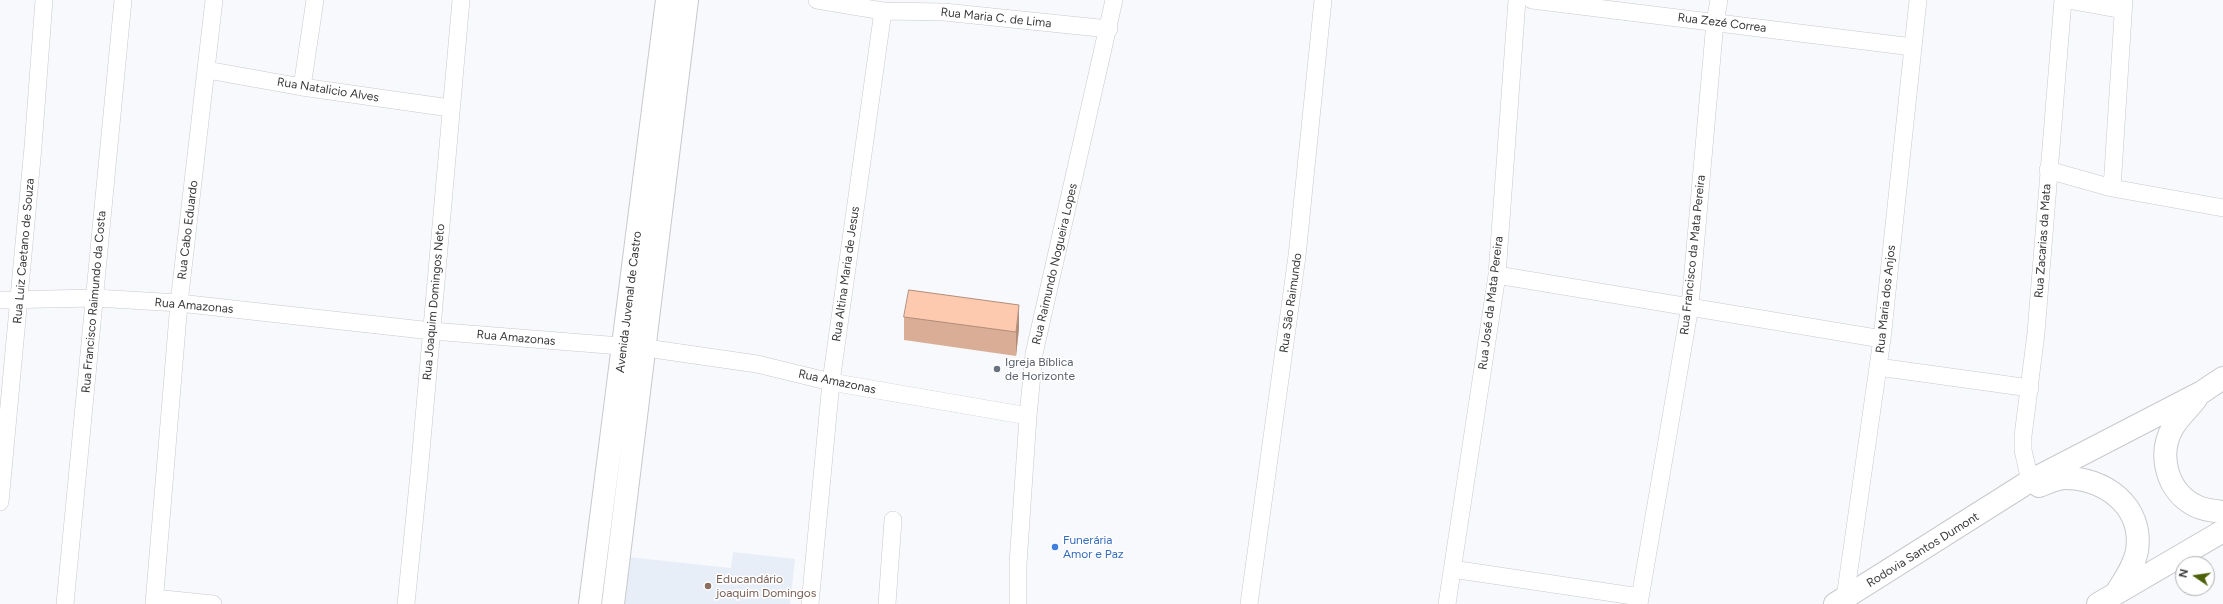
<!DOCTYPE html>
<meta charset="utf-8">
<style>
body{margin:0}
#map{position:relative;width:2223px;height:604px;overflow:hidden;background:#f7f9fc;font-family:Figtree,sans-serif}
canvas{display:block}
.north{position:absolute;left:2175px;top:556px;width:40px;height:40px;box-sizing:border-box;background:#fff;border:1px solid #afb0b0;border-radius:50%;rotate:283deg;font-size:11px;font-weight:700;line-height:16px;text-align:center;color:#38393a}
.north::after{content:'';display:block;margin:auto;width:14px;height:18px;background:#4c6007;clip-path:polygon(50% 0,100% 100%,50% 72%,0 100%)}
</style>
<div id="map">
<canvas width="2223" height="604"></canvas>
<div class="north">N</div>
</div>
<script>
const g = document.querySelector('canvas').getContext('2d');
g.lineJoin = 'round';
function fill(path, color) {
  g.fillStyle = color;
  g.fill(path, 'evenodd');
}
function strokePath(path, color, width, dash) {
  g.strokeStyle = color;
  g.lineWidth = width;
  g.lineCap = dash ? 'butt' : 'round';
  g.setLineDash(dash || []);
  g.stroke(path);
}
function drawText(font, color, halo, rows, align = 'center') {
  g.font = font + ' Figtree,sans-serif';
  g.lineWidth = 3;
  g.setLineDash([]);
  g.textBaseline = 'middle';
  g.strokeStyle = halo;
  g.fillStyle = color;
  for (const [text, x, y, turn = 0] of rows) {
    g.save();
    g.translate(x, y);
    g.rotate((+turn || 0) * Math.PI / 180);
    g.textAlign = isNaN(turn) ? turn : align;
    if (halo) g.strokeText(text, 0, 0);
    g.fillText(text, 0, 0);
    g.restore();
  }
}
fill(new Path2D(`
 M 733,552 L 795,559 L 790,604 L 623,604 L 628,557 L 731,568 Z`), '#e8eef8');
const minor = new Path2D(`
 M 817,0 L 883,11 L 944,12 L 1109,29
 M 1532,0 L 1913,47
 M 2068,0 L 2123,10
 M 207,70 L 302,87 L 450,108
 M 302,87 L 315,0
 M 2048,170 L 2112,188 L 2223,208
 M 2112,188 L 2124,0
 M 1497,275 L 1882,339
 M 0,300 L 95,298 L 179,303 L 432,331 L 646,348 L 757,364 L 831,382 L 1028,416
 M 1878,367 L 2030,388
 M 2030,481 L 2023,450 L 2023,436 L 2036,333 L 2063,0
 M 0,502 L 33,147 L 44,0
 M 1452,569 L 1640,597
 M 154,598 L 213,604
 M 1845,598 L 1882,339 L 1918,0
 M 65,604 L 123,0
 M 154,604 L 179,303 L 214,0
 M 406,604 L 419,474 L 461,0
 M 810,604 L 831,382 L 883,11
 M 887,604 L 893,520
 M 1018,604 L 1018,564 L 1028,416 L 1034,354 L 1114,0
 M 1249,604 L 1297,256 L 1323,0
 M 1447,604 L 1497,275 L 1517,0
 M 1639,604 L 1690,306 L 1715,22 L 1719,0`);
const tertiary = new Path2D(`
 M 590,604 L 667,0
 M 613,604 L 687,0`);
const trunk = new Path2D(`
 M 2196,399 C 2189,408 2179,417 2173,427 C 2157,455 2167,492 2196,506 C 2204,510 2214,511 2223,512
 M 2039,486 C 2046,483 2055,479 2063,478 C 2104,477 2144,506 2137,551 C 2134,566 2124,581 2116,593
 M 1835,604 L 2030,481 L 2202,392 L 2223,378
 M 2098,604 L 2223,531`);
strokePath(minor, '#c8c9cc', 18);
strokePath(tertiary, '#c8c9cc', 24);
strokePath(trunk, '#c8c9cc', 24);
strokePath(minor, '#fff', 17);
strokePath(tertiary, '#fff', 22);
strokePath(trunk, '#fff', 22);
fill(new Path2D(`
 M 904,317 L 1019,328 L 1016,356 L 904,340 Z`), '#daae96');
fill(new Path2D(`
 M 1019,305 L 1019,328 L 1016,356 L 1016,332 Z`), '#b18d7a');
const building = new Path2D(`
 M 909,290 L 1019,305 L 1016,332 L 904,317 Z`);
fill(building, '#fdcaaf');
strokePath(building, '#b18d7a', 1);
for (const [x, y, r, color] of [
 [997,369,4,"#6b7280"],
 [1055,547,4,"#3f7fe0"],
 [708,586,4,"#8d6e63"]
]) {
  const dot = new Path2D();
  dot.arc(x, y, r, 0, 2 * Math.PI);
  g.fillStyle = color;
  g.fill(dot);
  strokePath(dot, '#fff', 1.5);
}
drawText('12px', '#38393a', '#fff', [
 ["Rua Maria C. de Lima",996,18,6],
 ["Rua Zezé Correa",1722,23,7],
 ["Rua Natalicio Alves",328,90,9],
 ["Rua Cabo Eduardo",188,230,-83],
 ["Rua Zacarias da Mata",2043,241,-86],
 ["Rua Luiz Caetano de Souza",24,251,-85],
 ["Rua Francisco da Mata Pereira",1693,255,-84],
 ["Rua Raimundo Nogueira Lopes",1055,264,-77],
 ["Rua Altina Maria de Jesus",846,274,-82],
 ["Rua Maria dos Anjos",1886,299,-84],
 ["Rua Francisco Raimundo da Costa",94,302,-85],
 ["Rua Joaquim Domingos Neto",434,302,-85],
 ["Avenida Juvenal de Castro",629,302,-83],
 ["Rua São Raimundo",1291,303,-82],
 ["Rua José da Mata Pereira",1491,303,-83],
 ["Rua Amazonas",194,306,5],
 ["Rua Amazonas",516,338,5],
 ["Rua Amazonas",837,382,12],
 ["Rodovia Santos Dumont",1923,550,-32]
]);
drawText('12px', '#5b616d', '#fff', [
 ["Igreja Bíblica",1005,362],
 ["de Horizonte",1005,376]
], 'left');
drawText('12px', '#366cbe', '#fff', [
 ["Funerária",1063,540],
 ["Amor e Paz",1063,554]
], 'left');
drawText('12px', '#785e54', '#fff', [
 ["Educandário",716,579],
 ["joaquim Domingos",716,593]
], 'left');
</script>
